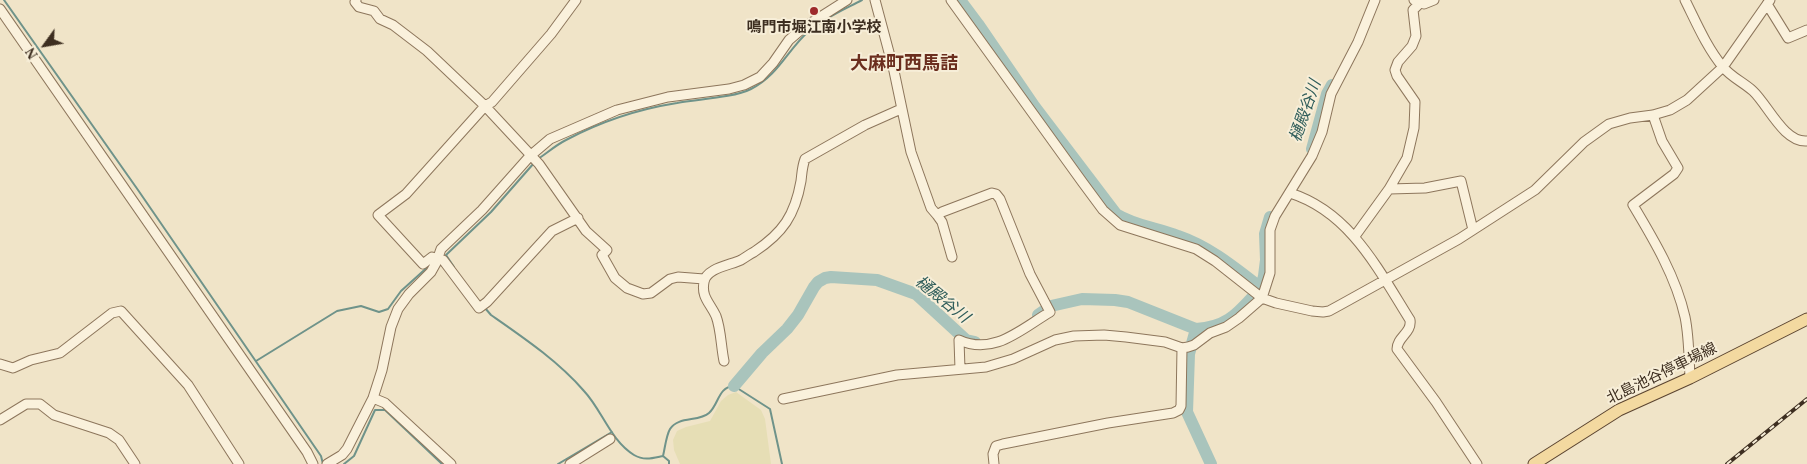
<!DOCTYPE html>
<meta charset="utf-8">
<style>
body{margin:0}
#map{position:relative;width:1807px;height:464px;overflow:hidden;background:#f0e4c8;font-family:"Times New Roman",serif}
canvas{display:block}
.north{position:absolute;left:20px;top:20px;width:50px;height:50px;-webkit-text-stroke:4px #f7eed8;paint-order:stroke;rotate:238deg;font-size:14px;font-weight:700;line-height:20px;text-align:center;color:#3d2e20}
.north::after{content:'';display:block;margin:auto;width:18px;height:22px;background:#3d2e20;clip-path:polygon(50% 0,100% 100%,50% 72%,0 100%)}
</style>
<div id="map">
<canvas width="1807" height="464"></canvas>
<div class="north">N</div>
</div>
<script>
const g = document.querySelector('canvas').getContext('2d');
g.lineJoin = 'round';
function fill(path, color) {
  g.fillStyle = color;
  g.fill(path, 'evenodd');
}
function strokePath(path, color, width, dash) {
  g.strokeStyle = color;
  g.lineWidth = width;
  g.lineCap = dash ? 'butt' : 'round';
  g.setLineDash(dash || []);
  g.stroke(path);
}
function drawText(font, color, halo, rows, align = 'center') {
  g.font = font + ' "Times New Roman","Noto Sans JP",serif';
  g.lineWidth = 4;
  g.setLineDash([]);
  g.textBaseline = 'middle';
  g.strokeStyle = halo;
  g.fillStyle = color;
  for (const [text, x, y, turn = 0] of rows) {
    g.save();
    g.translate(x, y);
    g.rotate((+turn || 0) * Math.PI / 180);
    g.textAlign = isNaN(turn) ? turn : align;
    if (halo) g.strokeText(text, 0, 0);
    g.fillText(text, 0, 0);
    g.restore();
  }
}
fill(new Path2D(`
 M 736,392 L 761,410 L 765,419 L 771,464 L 680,464 L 674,450 L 673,440 L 677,431 L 686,427 L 710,421 L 721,401 L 728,395 Z`), '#e6deb5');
strokePath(new Path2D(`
 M 4,0 L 138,190 L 321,456 L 323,464
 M 538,159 C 547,153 556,145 566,140 C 600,122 639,109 677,103 C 698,99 733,98 751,89 C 778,76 788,49 809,31 C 824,18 845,9 862,0
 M 454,267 L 446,255 L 491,212 L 534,163
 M 485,308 L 491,315 C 524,338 558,361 584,391 C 602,410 610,440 634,455 C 644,461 653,458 663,456 C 665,448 666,436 670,429 C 678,416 699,422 709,413 C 719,404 718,387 734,386 L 770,409 L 782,464
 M 256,361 L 337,311 L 361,306 L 379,312 L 388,309 L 401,291 L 431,264
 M 663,456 L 669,461 L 669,464
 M 344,464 L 354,456 L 375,410 L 385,410 L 442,464
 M 558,464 L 612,432`), '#6f938a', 2);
strokePath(new Path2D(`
 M 960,0 L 978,24 L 1034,106 L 1116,214 C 1135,226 1158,228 1178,236 C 1210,247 1235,268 1261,288 C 1239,311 1230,327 1196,329
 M 1312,149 L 1327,94 L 1332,85
 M 1261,288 L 1264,276 L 1266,260 L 1265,234 L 1270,217
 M 1038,315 L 1051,306 L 1082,299 L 1115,300 L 1128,302 L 1196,329 L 1189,354 L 1187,412 L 1211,464
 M 734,386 L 762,353 L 787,329 L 798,315 L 814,287 L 818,282 L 825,278 L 831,277 L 877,280 L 916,294 L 966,340 L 975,342`), '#a9c4bc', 12);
const minor = new Path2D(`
 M 356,0 L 355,2 L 359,7 L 374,11 L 380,19 L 393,25 L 427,51 L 485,106 L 492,102 L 551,34 L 576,0
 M 875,0 L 894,71 L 911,152 L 931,208 L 937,215
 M 951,0 L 1083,183 L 1103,210 L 1120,225 L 1196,249 L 1215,261 L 1262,298 L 1276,303 L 1312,311 L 1323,312 L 1329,311 L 1340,305 L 1459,239 L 1535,190 L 1584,142 L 1609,124 L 1630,118 L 1653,115 L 1670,110 L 1687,100 L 1723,67 L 1770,0
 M 1414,0 L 1424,4 L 1434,0
 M 1685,0 C 1696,22 1707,48 1723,67 C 1731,77 1743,82 1753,91 C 1768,105 1784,143 1807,141
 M 1420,3 L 1413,10 L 1416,36 L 1412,46 L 1398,62 L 1395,70 L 1397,76 L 1415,102 L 1414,128 L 1407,158 L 1389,189 L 1425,188 L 1461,181 L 1473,230
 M 1767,4 L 1788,38 L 1807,30
 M 0,9 L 307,452 L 313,464
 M 1653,115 L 1662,141 L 1678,168 L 1674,174 L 1633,205 C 1654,240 1676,277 1685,317 C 1689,336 1689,358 1690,378
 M 1290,193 C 1350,212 1378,269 1410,320 C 1412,333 1397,337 1397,349 L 1436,402 L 1477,464
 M 578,218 L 552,231 L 487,302 L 479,308 L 443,260 L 432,257 L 423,264 L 378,215 L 406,194 L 485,106 L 539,164 L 586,231 L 607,250 L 602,255 L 615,278 L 627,288 L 643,294 L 651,293 L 670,279 L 678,277 L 704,279
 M 1355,236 L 1389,189
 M 952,257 L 942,222 L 937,215 L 942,212 L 992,193 L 996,194 L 1000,199 L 1030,274 L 1050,312 C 1021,329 994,356 959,340 L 960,369
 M 724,361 C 721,347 721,329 716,316 C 710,303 701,297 704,282 C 706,268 731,265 741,260 C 746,257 750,254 754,252 C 783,233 795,215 801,181 C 802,173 802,167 805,159 L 865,125 L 901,109
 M 0,364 L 13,368 L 31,360 L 60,353 L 112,313 L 121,311 L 188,385 L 239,464
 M 373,398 L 385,403 L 451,464
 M 783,399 L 897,375 L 986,367 L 1013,359 L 1055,340 L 1074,336 L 1104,335 L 1126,337 L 1165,342 L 1182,348 L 1188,347 L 1194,345 L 1210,333 L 1226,327 L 1239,318 L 1262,298 L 1270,273 L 1270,230 L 1275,216 L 1312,156 L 1322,132 L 1331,94 L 1358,42 L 1375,0
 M 0,420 L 26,404 L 40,404 L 54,415 L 109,433 L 119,440 L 135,464
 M 327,464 L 342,455 L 347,449 L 373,398 L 382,370 L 391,327 L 398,309 L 409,294 L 431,272 L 436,263 L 441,249 L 482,210 L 530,156 L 550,139 L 617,110 L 668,97 L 729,89 L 744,85 L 760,77 L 773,63 L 789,40 L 803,28 L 847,0
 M 570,464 L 610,439
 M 994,464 L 993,454 L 996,446 L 1003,444 L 1108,423 L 1173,413 L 1179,410 L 1181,406 L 1182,348`);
const major = new Path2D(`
 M 1534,464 L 1619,410 L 1690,378 L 1807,319`);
strokePath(minor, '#8d765c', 11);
strokePath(major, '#5b4430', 13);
strokePath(minor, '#faf1dc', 9);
strokePath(major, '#f3d9a0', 11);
const rail = new Path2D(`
 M 1727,464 L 1807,399`);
strokePath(rail, '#3d2e20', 4);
strokePath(rail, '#f7eed8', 2, [5.5]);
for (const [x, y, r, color] of [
 [814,11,5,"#9e2a2b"]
]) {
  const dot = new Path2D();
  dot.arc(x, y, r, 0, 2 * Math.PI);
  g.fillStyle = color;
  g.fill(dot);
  strokePath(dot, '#f7eed8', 2);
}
drawText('bold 15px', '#3d2e20', '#f7eed8', [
 ["鳴門市堀江南小学校",814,28]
]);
drawText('15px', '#3d2e20', '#f7eed8', [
 ["北島池谷停車場線",1662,374,-26]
]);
drawText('italic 16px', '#2f5d5a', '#f7eed8', [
 ["樋殿谷川",1306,111,-71],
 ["樋殿谷川",942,300,39]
]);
drawText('bold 18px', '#6b2e1e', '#f7eed8', [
 ["大麻町西馬詰",904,64]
]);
</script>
